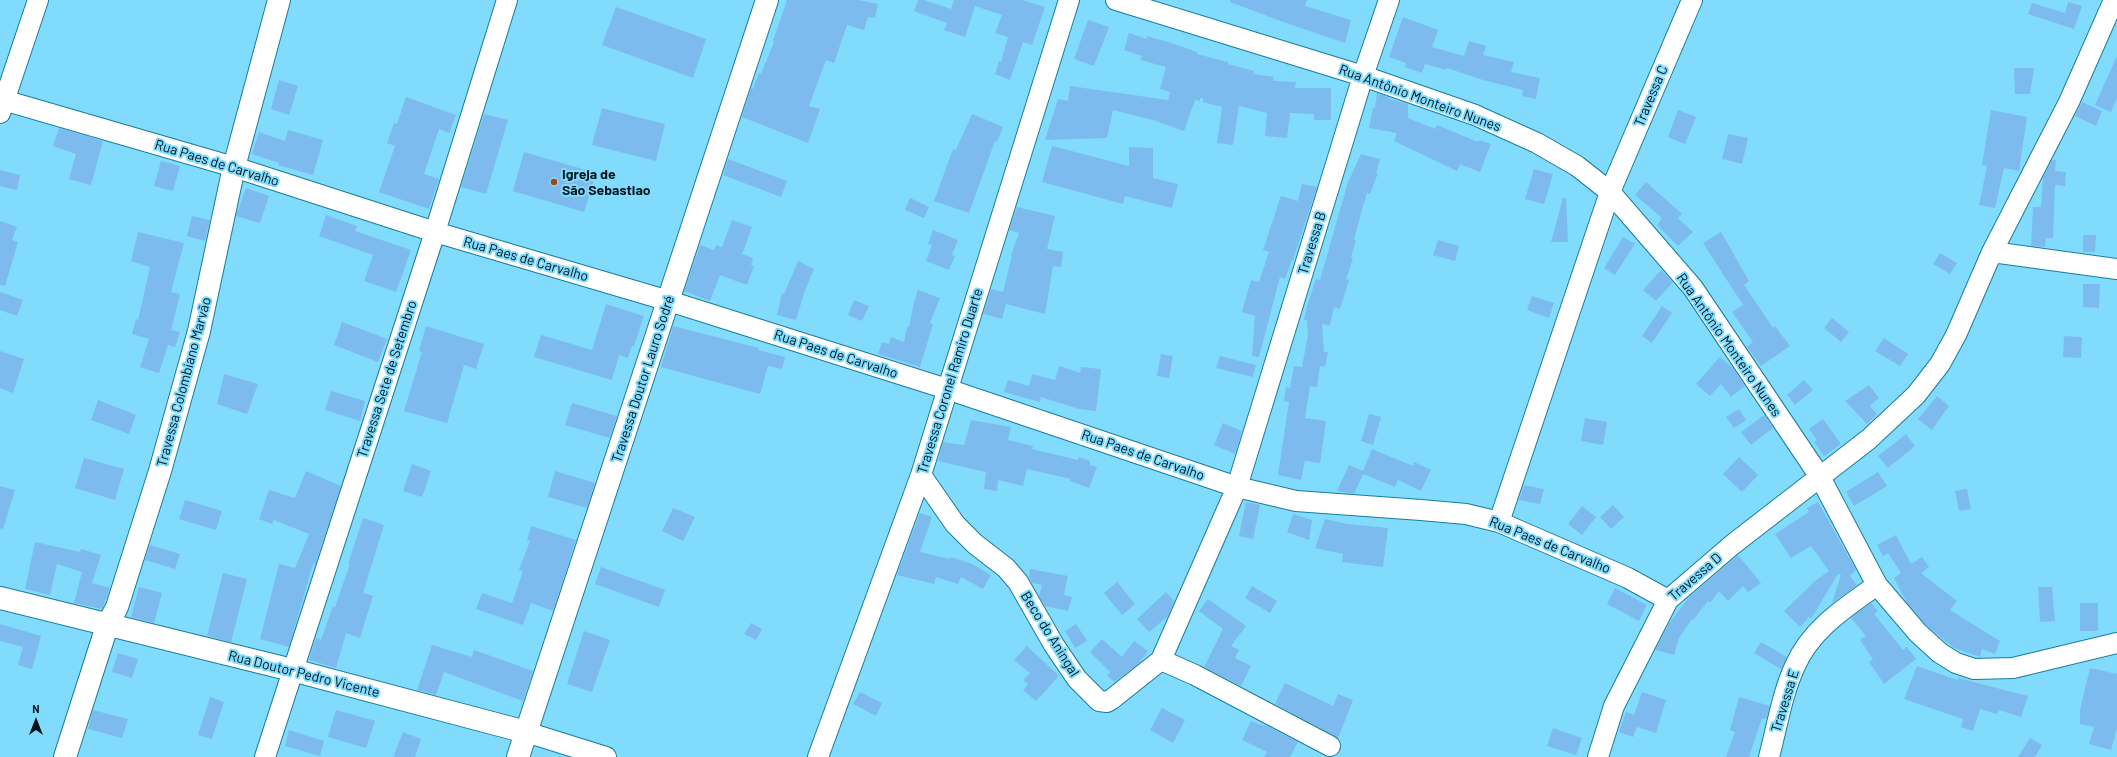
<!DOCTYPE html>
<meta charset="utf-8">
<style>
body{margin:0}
#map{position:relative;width:2117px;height:757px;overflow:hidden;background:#81dbfc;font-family:Barlow,sans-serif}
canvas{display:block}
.north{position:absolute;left:16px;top:701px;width:40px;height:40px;-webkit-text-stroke:3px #81dbfc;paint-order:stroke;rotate:0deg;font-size:11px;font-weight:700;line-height:16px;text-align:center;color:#00161f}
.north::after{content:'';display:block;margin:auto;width:14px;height:18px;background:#00161f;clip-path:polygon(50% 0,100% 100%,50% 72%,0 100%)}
</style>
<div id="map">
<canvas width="2117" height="757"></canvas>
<div class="north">N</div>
</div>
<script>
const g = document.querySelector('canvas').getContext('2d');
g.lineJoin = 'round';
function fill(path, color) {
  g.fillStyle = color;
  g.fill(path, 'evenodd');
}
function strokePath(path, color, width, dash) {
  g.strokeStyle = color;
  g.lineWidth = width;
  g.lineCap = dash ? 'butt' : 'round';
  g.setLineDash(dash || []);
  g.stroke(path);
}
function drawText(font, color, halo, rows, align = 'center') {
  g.font = font + ' Barlow,sans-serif';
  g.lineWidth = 4;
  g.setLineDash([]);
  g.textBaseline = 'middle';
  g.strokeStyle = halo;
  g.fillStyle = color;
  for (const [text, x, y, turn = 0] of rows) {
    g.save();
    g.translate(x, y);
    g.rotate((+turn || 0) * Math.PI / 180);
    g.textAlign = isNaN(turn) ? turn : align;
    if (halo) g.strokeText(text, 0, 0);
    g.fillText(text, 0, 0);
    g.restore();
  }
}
fill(new Path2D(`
 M 787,0 L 859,0 L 878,4 L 875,18 L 868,17 L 864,30 L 847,25 L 834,63 L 826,60 L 809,106 L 820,109 L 808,143 L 742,117 L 751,88 L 753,89 L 759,73 L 761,74 L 774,42 L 773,41 Z
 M 918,0 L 924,0 L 951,9 L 954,0 L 1022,0 L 1045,7 L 1032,45 L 1023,42 L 1010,80 L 995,74 L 999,61 L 1001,62 L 1008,37 L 995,33 L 1002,15 L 975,6 L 965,37 L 944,30 L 947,23 L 914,11 Z
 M 1230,0 L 1307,0 L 1305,6 L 1351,20 L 1345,43 L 1283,22 L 1230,2 Z
 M 2068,2 L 2082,6 L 2074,29 L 2028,14 L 2032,3 L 2065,13 Z
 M 616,7 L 706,39 L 693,78 L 602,45 Z
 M 1403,17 L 1438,30 L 1432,47 L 1464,56 L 1469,41 L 1486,46 L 1483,55 L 1514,62 L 1511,72 L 1540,78 L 1536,99 L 1522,96 L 1523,90 L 1483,80 L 1447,68 L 1446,70 L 1425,64 L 1422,73 L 1405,67 L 1406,63 L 1389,57 Z
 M 1088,20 L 1109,27 L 1094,66 L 1074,59 Z
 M 1129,33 L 1147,39 L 1147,36 L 1171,43 L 1197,52 L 1197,54 L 1228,62 L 1228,64 L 1254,71 L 1254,74 L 1274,77 L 1273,81 L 1296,82 L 1295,88 L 1331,88 L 1331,120 L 1314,120 L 1314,114 L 1290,113 L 1287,138 L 1265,136 L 1267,113 L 1239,106 L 1233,145 L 1217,143 L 1222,107 L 1203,102 L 1203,98 L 1200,98 L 1200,101 L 1195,100 L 1184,131 L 1153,120 L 1113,110 L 1107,138 L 1045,140 L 1058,99 L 1068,101 L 1070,86 L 1168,100 L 1170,92 L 1160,89 L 1166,67 L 1140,60 L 1142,56 L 1124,50 Z
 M 2117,56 L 2117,98 L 2111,112 L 2095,105 Z
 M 2014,68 L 2034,68 L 2030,94 L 2015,94 Z
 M 279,80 L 298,86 L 289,115 L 271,109 Z
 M 1377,93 L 1389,97 L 1389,99 L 1408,104 L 1408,118 L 1435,129 L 1437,125 L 1478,142 L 1479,140 L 1491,144 L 1480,172 L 1460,164 L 1457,171 L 1394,141 L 1397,133 L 1369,128 L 1373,108 L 1375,108 Z
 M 406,97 L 456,115 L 449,133 L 439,129 L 424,174 L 439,179 L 429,209 L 379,192 L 395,146 L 387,143 L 394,123 L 397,124 Z
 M 2082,102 L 2102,111 L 2096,126 L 2075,116 Z
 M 602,108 L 665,124 L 656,161 L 592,145 Z
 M 1678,110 L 1696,117 L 1685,144 L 1668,137 Z
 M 1991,110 L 2027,117 L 2019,171 L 2004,168 L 1995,208 L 1979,205 L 1987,166 L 1982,165 Z
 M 484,114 L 508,120 L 486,194 L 461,187 Z
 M 972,114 L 1003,127 L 997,142 L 995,141 L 969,213 L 934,201 L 953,149 L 956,150 Z
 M 59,128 L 103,141 L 91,185 L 69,179 L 76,154 L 53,146 Z
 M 288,130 L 323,140 L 313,175 L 278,165 L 279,163 L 252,154 L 259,132 L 285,141 Z
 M 1728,134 L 1748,138 L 1742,164 L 1722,159 Z
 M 1052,146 L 1129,166 L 1129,147 L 1153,148 L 1153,178 L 1178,184 L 1172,208 L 1125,196 L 1123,204 L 1042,182 Z
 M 524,152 L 596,173 L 584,212 L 513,191 Z
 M 1361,154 L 1380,159 L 1376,173 L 1378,173 L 1370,194 L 1367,193 L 1363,206 L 1354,240 L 1356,241 L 1351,257 L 1353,258 L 1346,279 L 1349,280 L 1340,309 L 1334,307 L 1330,325 L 1322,324 L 1324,352 L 1328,352 L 1325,367 L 1320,366 L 1317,387 L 1310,386 L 1305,418 L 1326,421 L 1320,463 L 1305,461 L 1301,480 L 1278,475 L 1289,402 L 1284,401 L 1286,387 L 1290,388 L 1294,366 L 1302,367 L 1308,335 L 1307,320 L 1304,320 L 1307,306 L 1316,279 L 1320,280 L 1348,182 Z
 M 728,159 L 787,181 L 781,197 L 723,175 Z
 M 2052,160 L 2056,160 L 2055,171 L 2066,172 L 2065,186 L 2055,185 L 2053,238 L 2046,238 L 2045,247 L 2031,246 L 2033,207 L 2041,207 L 2043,177 Z
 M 161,161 L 180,166 L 173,191 L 154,186 Z
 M 1534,169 L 1553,174 L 1544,204 L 1525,199 Z
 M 0,170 L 20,175 L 17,190 L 0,186 Z
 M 1646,182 L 1682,214 L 1678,218 L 1693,232 L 1678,246 L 1657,225 L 1662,218 L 1635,195 Z
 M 1302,184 L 1317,187 L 1293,260 L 1292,260 L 1285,279 L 1280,277 L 1259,357 L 1252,356 L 1255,316 L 1242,312 L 1251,280 L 1259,282 L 1269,252 L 1263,250 L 1281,196 L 1298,201 Z
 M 246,188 L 269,196 L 260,223 L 236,216 Z
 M 910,198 L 929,207 L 924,218 L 905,210 Z
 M 1563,198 L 1566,198 L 1568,242 L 1551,242 Z
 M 1017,207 L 1055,216 L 1047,249 L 1063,252 L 1061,267 L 1053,266 L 1045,314 L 1006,304 L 1002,319 L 983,314 L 991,289 L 1003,292 L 1012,255 L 1011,255 L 1019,233 L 1009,230 Z
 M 326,215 L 357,226 L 355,231 L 411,250 L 396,292 L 364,281 L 373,255 L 319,236 Z
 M 192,216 L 210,220 L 205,241 L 187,236 Z
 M 732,220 L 752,227 L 742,254 L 753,258 L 751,265 L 754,266 L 747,285 L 720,275 L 710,301 L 684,291 L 700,245 L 714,250 L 716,245 L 722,247 Z
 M 0,221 L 17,227 L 12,240 L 18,242 L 5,286 L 0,285 Z
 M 933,230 L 958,240 L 952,255 L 955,256 L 949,270 L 926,261 L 932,245 L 928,244 Z
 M 138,232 L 184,243 L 171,292 L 180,294 L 171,330 L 180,332 L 175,347 L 168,345 L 159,373 L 140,367 L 149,339 L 132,334 L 136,319 L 138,320 L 150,267 L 131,261 Z
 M 1721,232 L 1749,281 L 1744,285 L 1773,328 L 1775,326 L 1790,346 L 1761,366 L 1747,347 L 1753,342 L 1732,312 L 1743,305 L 1703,243 Z
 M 2083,235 L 2096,235 L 2095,252 L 2083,252 Z
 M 1623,237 L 1635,244 L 1615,275 L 1604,268 Z
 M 1438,240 L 1459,246 L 1455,261 L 1433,255 Z
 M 1940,253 L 1957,263 L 1950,274 L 1933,264 Z
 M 798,261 L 814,269 L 805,290 L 796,320 L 777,315 L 782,293 L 784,294 Z
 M 1661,270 L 1673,282 L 1656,301 L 1643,290 Z
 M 2083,284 L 2100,284 L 2099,308 L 2083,307 Z
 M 918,290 L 940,298 L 930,323 L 933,324 L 920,367 L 878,354 L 882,342 L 889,344 L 891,337 L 904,342 L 907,327 L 909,327 L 914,302 Z
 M 0,292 L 23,300 L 17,316 L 0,310 Z
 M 1532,296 L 1554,303 L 1549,318 L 1527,310 Z
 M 854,300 L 869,306 L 862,321 L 848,315 Z
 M 606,304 L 644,316 L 634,346 L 632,346 L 628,358 L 619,355 L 612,380 L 534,357 L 541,335 L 592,350 Z
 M 1662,306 L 1672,313 L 1652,343 L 1642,336 Z
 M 1832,318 L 1849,332 L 1841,342 L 1824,328 Z
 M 342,322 L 387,339 L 378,362 L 334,345 Z
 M 426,326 L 484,344 L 476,369 L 464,365 L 447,423 L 404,411 L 422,352 L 419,351 Z
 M 673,326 L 759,348 L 758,350 L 785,357 L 782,369 L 768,366 L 760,394 L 661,367 Z
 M 2064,336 L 2082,337 L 2081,358 L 2063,357 Z
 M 1884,338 L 1908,354 L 1900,366 L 1875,351 Z
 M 0,351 L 24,359 L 13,393 L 0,388 Z
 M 1161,354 L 1173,356 L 1169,378 L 1157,376 Z
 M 1220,356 L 1256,365 L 1253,377 L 1216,368 Z
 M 1720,357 L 1733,368 L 1745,386 L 1731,397 L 1721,384 L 1710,396 L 1696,384 Z
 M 1059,366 L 1080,373 L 1081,367 L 1101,369 L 1096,411 L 1079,409 L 1041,397 L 1040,402 L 1004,392 L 1008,380 L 1029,386 L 1032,374 L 1055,380 Z
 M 224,374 L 258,384 L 247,414 L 217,404 Z
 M 1804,380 L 1813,390 L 1795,405 L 1787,395 Z
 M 1869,385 L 1879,398 L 1870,406 L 1877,414 L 1867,424 L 1845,401 Z
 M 331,391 L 365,401 L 360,421 L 325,410 Z
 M 1937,396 L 1949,406 L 1932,430 L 1918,419 Z
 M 98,400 L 136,415 L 129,434 L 91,420 Z
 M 572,403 L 617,416 L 610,438 L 565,425 Z
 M 1739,409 L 1746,420 L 1734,428 L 1726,417 Z
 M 1369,414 L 1381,417 L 1373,445 L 1361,441 Z
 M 1764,415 L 1773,428 L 1751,445 L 1741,432 Z
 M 1585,418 L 1607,422 L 1603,445 L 1581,441 Z
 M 1823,419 L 1841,444 L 1824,456 L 1814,442 L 1817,440 L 1809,429 Z
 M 971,420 L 1011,427 L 1008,440 L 1033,446 L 1032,449 L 1078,460 L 1079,457 L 1090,461 L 1090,465 L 1097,467 L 1089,488 L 1070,481 L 1071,479 L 1027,469 L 1023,486 L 998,480 L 997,491 L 984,489 L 986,472 L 938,461 L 943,442 L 964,445 Z
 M 1223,423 L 1242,431 L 1235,454 L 1214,445 Z
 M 1906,434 L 1915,446 L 1888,468 L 1878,456 Z
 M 1372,449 L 1413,466 L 1414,462 L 1431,470 L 1421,491 L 1398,480 L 1395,487 L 1363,474 L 1354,494 L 1337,491 L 1349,465 L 1363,471 Z
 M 1739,457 L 1758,475 L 1742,492 L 1723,474 Z
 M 84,458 L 124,469 L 115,500 L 75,488 Z
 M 412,464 L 431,471 L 422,497 L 403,491 Z
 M 306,471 L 341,486 L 315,565 L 313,564 L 289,647 L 260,639 L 279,564 L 295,568 L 309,534 L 274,520 L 272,524 L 259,519 L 269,490 L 295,498 Z
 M 555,471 L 595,483 L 587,508 L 548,497 Z
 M 1878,472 L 1887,486 L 1854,506 L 1846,492 Z
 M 1524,485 L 1544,489 L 1540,504 L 1519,500 Z
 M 0,486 L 15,490 L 3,529 L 0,528 Z
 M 1967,489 L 1971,509 L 1959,511 L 1955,491 Z
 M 185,500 L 222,511 L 216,530 L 179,519 Z
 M 1246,502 L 1260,505 L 1253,539 L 1239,536 Z
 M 1818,502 L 1856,570 L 1850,576 L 1857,585 L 1832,603 L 1841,575 L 1838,574 L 1811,619 L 1809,617 L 1800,627 L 1784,611 L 1815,581 L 1829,571 L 1811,546 L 1791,558 L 1775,534 L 1809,512 L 1807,508 Z
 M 1613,505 L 1624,517 L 1611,529 L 1600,517 Z
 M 1582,506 L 1596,517 L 1582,535 L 1568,524 Z
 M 673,508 L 695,517 L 683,541 L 662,531 Z
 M 920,513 L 932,517 L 920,552 L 950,559 L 951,557 L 972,564 L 991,575 L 983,589 L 961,577 L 958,584 L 936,577 L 934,584 L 897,575 Z
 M 1293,514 L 1312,520 L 1309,540 L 1287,532 Z
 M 363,518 L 384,525 L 363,593 L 373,596 L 360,638 L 346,633 L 336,668 L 309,660 L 316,638 L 321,640 L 333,606 L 335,607 L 350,564 L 348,564 Z
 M 1325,519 L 1347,524 L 1388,528 L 1383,567 L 1342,562 L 1343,554 L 1315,548 Z
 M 531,526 L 576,540 L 553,611 L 531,603 L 523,625 L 476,609 L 482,593 L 512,603 L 523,571 L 519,570 L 530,541 L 527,540 Z
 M 1896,535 L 1911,564 L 1922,557 L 1929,567 L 1921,573 L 1957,601 L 1950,610 L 2000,641 L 1995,654 L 1982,649 L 1980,657 L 1954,648 L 1926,625 L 1907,603 L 1894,578 L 1901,573 L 1888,553 L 1883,556 L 1877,545 Z
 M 35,542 L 80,552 L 81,549 L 101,555 L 92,583 L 110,588 L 102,609 L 74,603 L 82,572 L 57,564 L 50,595 L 25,589 Z
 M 150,545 L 180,554 L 175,569 L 145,560 Z
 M 1738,555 L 1761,583 L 1748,592 L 1743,586 L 1728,601 L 1719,591 L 1710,603 L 1708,601 L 1693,620 L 1692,619 L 1679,638 L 1674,655 L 1655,650 L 1670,622 L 1690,596 Z
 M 601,567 L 665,590 L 659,607 L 595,584 Z
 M 1030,569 L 1068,576 L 1064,595 L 1072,597 L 1068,611 L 1045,606 L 1039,596 L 1042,585 L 1032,583 L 1029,577 Z
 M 223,573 L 247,579 L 231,642 L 207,636 Z
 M 1117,582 L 1135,604 L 1122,615 L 1104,593 Z
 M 1252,586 L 1277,601 L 1270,613 L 1245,598 Z
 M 139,587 L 162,593 L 154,623 L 131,617 Z
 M 2038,587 L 2052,587 L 2055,621 L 2040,622 Z
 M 1615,588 L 1647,605 L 1639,621 L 1607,604 Z
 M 1166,592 L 1174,601 L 1168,616 L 1149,632 L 1137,619 Z
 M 1208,599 L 1246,626 L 1231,646 L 1239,650 L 1235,658 L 1251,666 L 1241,686 L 1204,667 L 1223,629 L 1199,611 Z
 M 1871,603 L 1878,611 L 1874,614 L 1903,650 L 1907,647 L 1916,659 L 1884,684 L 1869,662 L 1873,659 L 1860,640 L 1866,636 L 1851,618 Z
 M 2080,603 L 2098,603 L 2098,631 L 2080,631 Z
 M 751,623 L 762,629 L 756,640 L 744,634 Z
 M 0,624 L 41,636 L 32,669 L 18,665 L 23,647 L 0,641 Z
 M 1076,624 L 1087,641 L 1075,648 L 1065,631 Z
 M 584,631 L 610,640 L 592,692 L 567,684 Z
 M 1102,639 L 1122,657 L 1134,641 L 1148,651 L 1139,663 L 1115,682 L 1107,676 L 1110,672 L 1090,652 Z
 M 1761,642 L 1787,657 L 1781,669 L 1754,653 Z
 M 432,645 L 472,657 L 474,650 L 533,671 L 523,701 L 444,672 L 436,695 L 417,690 Z
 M 1027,646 L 1059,676 L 1036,701 L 1023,690 L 1028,684 L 1023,680 L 1030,673 L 1014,660 Z
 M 118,653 L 138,659 L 132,678 L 112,672 Z
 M 1917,666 L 1957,680 L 1958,678 L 2028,696 L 2021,717 L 1999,710 L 1997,714 L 1980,709 L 1973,731 L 1961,727 L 1963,719 L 1904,699 Z
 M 2090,668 L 2117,674 L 2117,728 L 2111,750 L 2089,744 L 2094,727 L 2080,724 L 2080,710 Z
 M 1285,683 L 1333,706 L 1338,694 L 1353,700 L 1338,738 L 1275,704 Z
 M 860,692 L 882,703 L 876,716 L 853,704 Z
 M 1642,692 L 1666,700 L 1656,733 L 1637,727 L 1633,737 L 1619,732 L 1626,712 L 1634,715 Z
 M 210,697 L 224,702 L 212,739 L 198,735 Z
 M 1739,697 L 1770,706 L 1766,719 L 1762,718 L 1749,757 L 1726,757 L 1735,732 L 1730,730 Z
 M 1162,708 L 1185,720 L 1173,743 L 1150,730 Z
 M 93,710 L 128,719 L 122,738 L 88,729 Z
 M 336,710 L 375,721 L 366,748 L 328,737 Z
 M 1251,721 L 1264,726 L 1265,725 L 1298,742 L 1290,757 L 1264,757 L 1267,752 L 1242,740 Z
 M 1553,728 L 1582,738 L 1576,755 L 1547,746 Z
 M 289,730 L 324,741 L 320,756 L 285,746 Z
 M 403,732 L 421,739 L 415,757 L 393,757 Z
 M 2030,738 L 2042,745 L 2035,757 L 2018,757 Z`), '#7dbbee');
const street = new Path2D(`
 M 1116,0 L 1363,76 L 1475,115 L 1537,143 L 1577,166 L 1610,192 L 1693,288 L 1820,477 L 1877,585 L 1918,633 L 1940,653 L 1956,663 L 1974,669 L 2013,668 L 2117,643
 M 0,99 L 234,167 L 435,232 L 669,301 L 947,389 L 1237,487 L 1296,501 L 1421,510 L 1466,514 L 1499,522 L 1628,578 L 1668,600
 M 0,113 L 38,0
 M 1992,252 L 2117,269
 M 921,475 L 955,524 L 975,544 L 1006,568 L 1018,582 L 1054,645 L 1077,679 L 1099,701 L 1107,702 L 1112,699 L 1161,660
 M 1499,522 L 1610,192 L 1692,0
 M 1161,660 L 1237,487 L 1363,76 L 1389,0
 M 1161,660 L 1195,675 L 1330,746
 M 526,732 L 606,757
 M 265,757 L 435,232 L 507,0
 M 818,757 L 921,475 L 1069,0
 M 1598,757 L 1614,706 L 1668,600 L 1732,545 L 1869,439 L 1916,395 L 1940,364 L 1956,335 L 1992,252 L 2069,102 L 2114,0
 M 1769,757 C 1777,727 1782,694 1795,666 C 1811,629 1846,607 1877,585`);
const secondary = new Path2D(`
 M 0,598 L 292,670 L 526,732
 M 65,757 L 107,626 L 117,607 L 160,471 L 199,331 L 234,167 L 279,0
 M 518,757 L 767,0`);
strokePath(street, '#177e9c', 22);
strokePath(secondary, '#177e9c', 24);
strokePath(street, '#fff', 20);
strokePath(secondary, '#fff', 22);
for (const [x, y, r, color] of [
 [554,182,4,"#a8450d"]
]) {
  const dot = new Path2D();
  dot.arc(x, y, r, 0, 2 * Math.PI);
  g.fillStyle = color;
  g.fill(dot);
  strokePath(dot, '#81dbfc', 1.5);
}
drawText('14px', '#00161f', '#81dbfc', [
 ["Travessa C",1651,96,-67],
 ["Rua Antônio Monteiro Nunes",1420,98,20],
 ["Rua Paes de Carvalho",217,163,17],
 ["Travessa B",1312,243,-73],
 ["Rua Paes de Carvalho",526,259,16],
 ["Rua Antônio Monteiro Nunes",1729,345,55],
 ["Rua Paes de Carvalho",836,354,18],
 ["Travessa Sete de Setembro",387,379,-72],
 ["Travessa Doutor Lauro Sodré",643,379,-72],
 ["Travessa Coronel Ramiro Duarte",950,381,-73],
 ["Travessa Colombiano Marvão",184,382,-75],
 ["Rua Paes de Carvalho",1143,455,19],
 ["Rua Paes de Carvalho",1550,545,22],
 ["Travessa D",1695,577,-41],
 ["Beco do Aningal",1050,634,58],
 ["Rua Doutor Pedro Vicente",304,674,14],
 ["Travessa E",1785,701,-73]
]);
drawText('bold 14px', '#00161f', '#81dbfc', [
 ["Igreja de",562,174],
 ["São Sebastiao",562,190]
], 'left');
</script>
